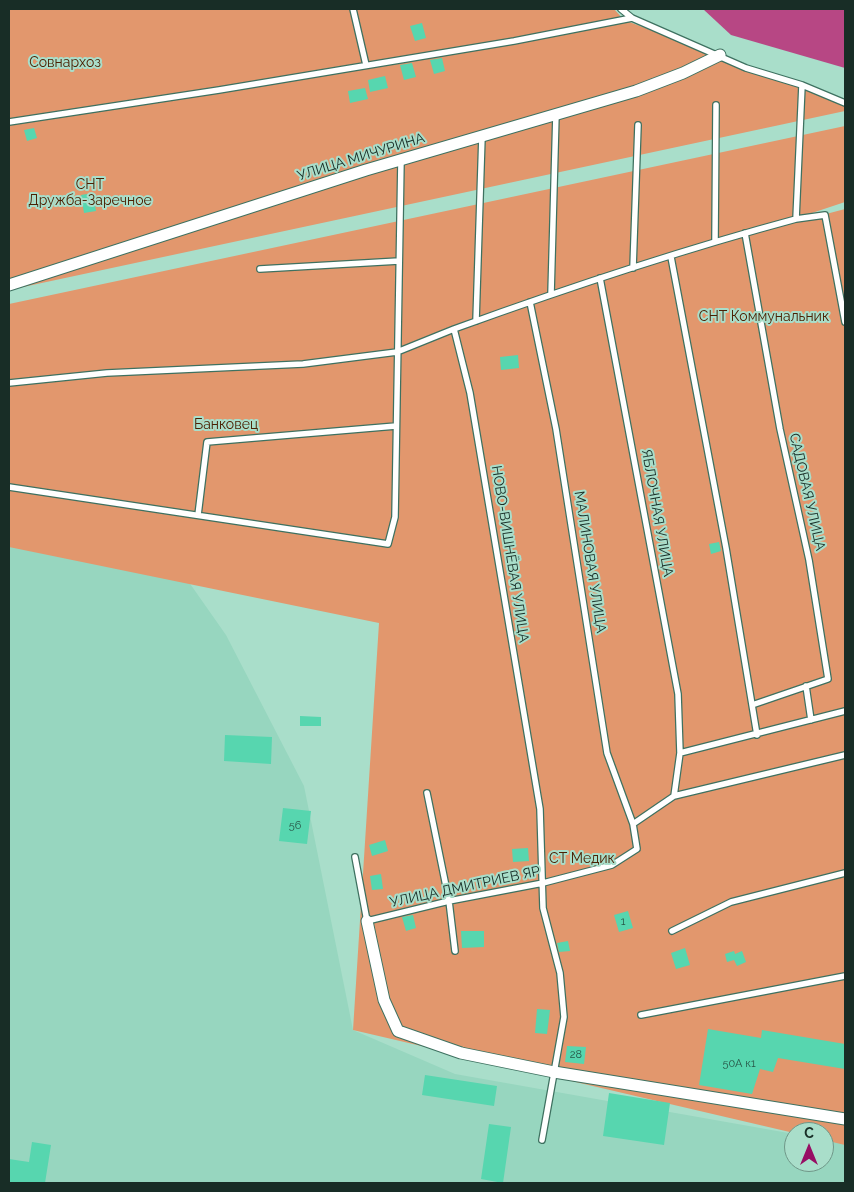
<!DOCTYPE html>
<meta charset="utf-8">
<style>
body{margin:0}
#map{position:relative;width:854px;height:1192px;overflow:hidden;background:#a9deca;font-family:Raleway,sans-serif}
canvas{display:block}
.frame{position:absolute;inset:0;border:10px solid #182d26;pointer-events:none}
.north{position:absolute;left:784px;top:1122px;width:50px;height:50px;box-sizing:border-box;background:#a9deca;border:1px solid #6f9788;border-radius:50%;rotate:0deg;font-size:14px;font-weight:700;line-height:20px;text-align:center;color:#182d26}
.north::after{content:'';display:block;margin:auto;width:18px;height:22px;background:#970e64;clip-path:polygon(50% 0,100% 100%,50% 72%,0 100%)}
</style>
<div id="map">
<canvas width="854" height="1192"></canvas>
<div class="frame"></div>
<div class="north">С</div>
</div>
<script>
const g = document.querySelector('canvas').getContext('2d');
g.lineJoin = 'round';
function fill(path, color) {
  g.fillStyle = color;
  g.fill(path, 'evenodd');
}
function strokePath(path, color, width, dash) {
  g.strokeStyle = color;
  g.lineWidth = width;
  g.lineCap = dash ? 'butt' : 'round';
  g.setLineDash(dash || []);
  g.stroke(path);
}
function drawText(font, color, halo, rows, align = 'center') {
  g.font = font + ' Raleway,sans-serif';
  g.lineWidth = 4;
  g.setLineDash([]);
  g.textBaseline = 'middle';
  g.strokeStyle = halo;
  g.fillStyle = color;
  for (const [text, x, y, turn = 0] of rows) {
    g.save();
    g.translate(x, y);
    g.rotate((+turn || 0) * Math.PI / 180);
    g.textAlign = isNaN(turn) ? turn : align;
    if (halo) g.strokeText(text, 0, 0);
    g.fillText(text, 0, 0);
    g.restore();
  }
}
fill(new Path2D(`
 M 9,507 L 146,521 L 226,635 L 304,786 L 353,1030 L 455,1074 L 794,1134 L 794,1162 L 824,1162 L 824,1139 L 845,1143 L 845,1183 L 9,1183 Z`), '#97d6bf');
fill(new Path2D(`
 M 9,9 L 614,9 L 624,20 L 845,103 L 845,111 L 9,290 Z
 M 845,126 L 845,202 L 743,236 L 845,209 L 845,1145 L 824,1140 L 824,1132 L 794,1133 L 353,1030 L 379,623 L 9,547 L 9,304 Z`), '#e2976d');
fill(new Path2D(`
 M 703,9 L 845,9 L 845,68 L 731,35 Z`), '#b74784');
fill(new Path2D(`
 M 422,23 L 426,38 L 415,41 L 410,26 Z
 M 442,58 L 445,71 L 434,74 L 430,60 Z
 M 412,63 L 416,77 L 404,80 L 400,65 Z
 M 385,76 L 388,88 L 370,92 L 368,80 Z
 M 365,88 L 368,99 L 350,103 L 348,91 Z
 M 34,128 L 37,138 L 27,141 L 24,130 Z
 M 93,193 L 96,211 L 84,213 L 81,195 Z
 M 518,355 L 519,368 L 501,370 L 500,357 Z
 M 719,542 L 721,551 L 711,554 L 709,544 Z
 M 300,716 L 321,717 L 321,726 L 300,726 Z
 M 225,735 L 272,737 L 271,764 L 224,761 Z
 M 283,808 L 311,811 L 307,844 L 279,841 Z
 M 385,840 L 388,851 L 372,856 L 369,845 Z
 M 528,848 L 529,861 L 513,862 L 512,849 Z
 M 381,874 L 383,889 L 372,890 L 370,876 Z
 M 628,911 L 633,928 L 619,932 L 614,915 Z
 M 413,915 L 416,928 L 406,931 L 402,917 Z
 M 461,931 L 484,931 L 484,947 L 462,948 Z
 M 568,941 L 570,951 L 559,952 L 557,943 Z
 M 685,948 L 690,965 L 676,969 L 671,953 Z
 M 734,951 L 735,954 L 742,951 L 746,962 L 737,966 L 734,960 L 727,962 L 725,954 Z
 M 537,1009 L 550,1010 L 547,1034 L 535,1033 Z
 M 708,1029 L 761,1038 L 762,1030 L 845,1044 L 845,1069 L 778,1058 L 773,1072 L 760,1069 L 752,1094 L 699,1085 Z
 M 567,1046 L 586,1047 L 584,1064 L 565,1062 Z
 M 425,1075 L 497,1086 L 494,1106 L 422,1095 Z
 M 609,1093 L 670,1103 L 664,1145 L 603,1136 Z
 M 489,1124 L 511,1127 L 503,1183 L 481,1179 Z
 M 32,1142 L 51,1145 L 45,1183 L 9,1183 L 9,1159 L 29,1162 Z`), '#57d6af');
const service = new Path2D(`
 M 353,9 L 366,65
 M 621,9 L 632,18 L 746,68 L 802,85 L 845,103
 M 802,85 L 796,219 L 825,215 L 845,322
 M 9,122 L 219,90 L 514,41 L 632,18
 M 745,233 L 780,429 L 809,560 L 828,679 L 752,705
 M 715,241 L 716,105
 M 671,257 L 726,548 L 757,735
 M 633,268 L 638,125
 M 260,269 L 399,261
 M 600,278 L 678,694 L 680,753
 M 551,294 L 556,114
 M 530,302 L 556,429 L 607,753 L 633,824
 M 476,321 L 482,136
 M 9,383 L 107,373 L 303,364 L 397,352 L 454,329
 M 9,487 L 388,544 L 395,517 L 401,160
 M 198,515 L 207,442 L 396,426
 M 806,686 L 811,720
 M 427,793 L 449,901 L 455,951
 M 674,796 L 845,755
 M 355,857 L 367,921 L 449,901 L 543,883 L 612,865 L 637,849 L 633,824 L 674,796 L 680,753 L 845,711
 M 672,931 L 731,902 L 845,873
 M 641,1015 L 845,976
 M 542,1140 L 564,1017 L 560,973 L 543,908 L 540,809 L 470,393 L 454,329 C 567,288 681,250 796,219`);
const minor = new Path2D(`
 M 9,285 L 366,170 L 636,91 L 683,73 L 720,55
 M 367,921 L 384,1000 L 398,1031 L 461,1053 L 554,1072 L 845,1119`);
strokePath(service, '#3e7160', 8);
strokePath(minor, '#3e7160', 13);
strokePath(service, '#fff', 5.5);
strokePath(minor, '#fff', 11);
drawText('11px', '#285748', null, [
 ["56",295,826],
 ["1",623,922],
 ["28",576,1055],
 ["50А к1",739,1064]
]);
drawText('14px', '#4b2003', '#a9deca', [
 ["Совнархоз",65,63],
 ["СНТ",90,185],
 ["Дружба-Заречное",90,201],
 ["СНТ Коммунальник",764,317],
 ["Банковец",226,425],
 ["СТ Медик",582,859]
]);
drawText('14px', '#182d26', '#a9deca', [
 ["УЛИЦА МИЧУРИНА",361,157,-17],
 ["САДОВАЯ УЛИЦА",807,492,77],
 ["ЯБЛОЧНАЯ УЛИЦА",657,513,80],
 ["НОВО-ВИШНЁВАЯ УЛИЦА",510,554,81],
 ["МАЛИНОВАЯ УЛИЦА",590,562,81],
 ["УЛИЦА ДМИТРИЕВ ЯР",465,887,-12]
]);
</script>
